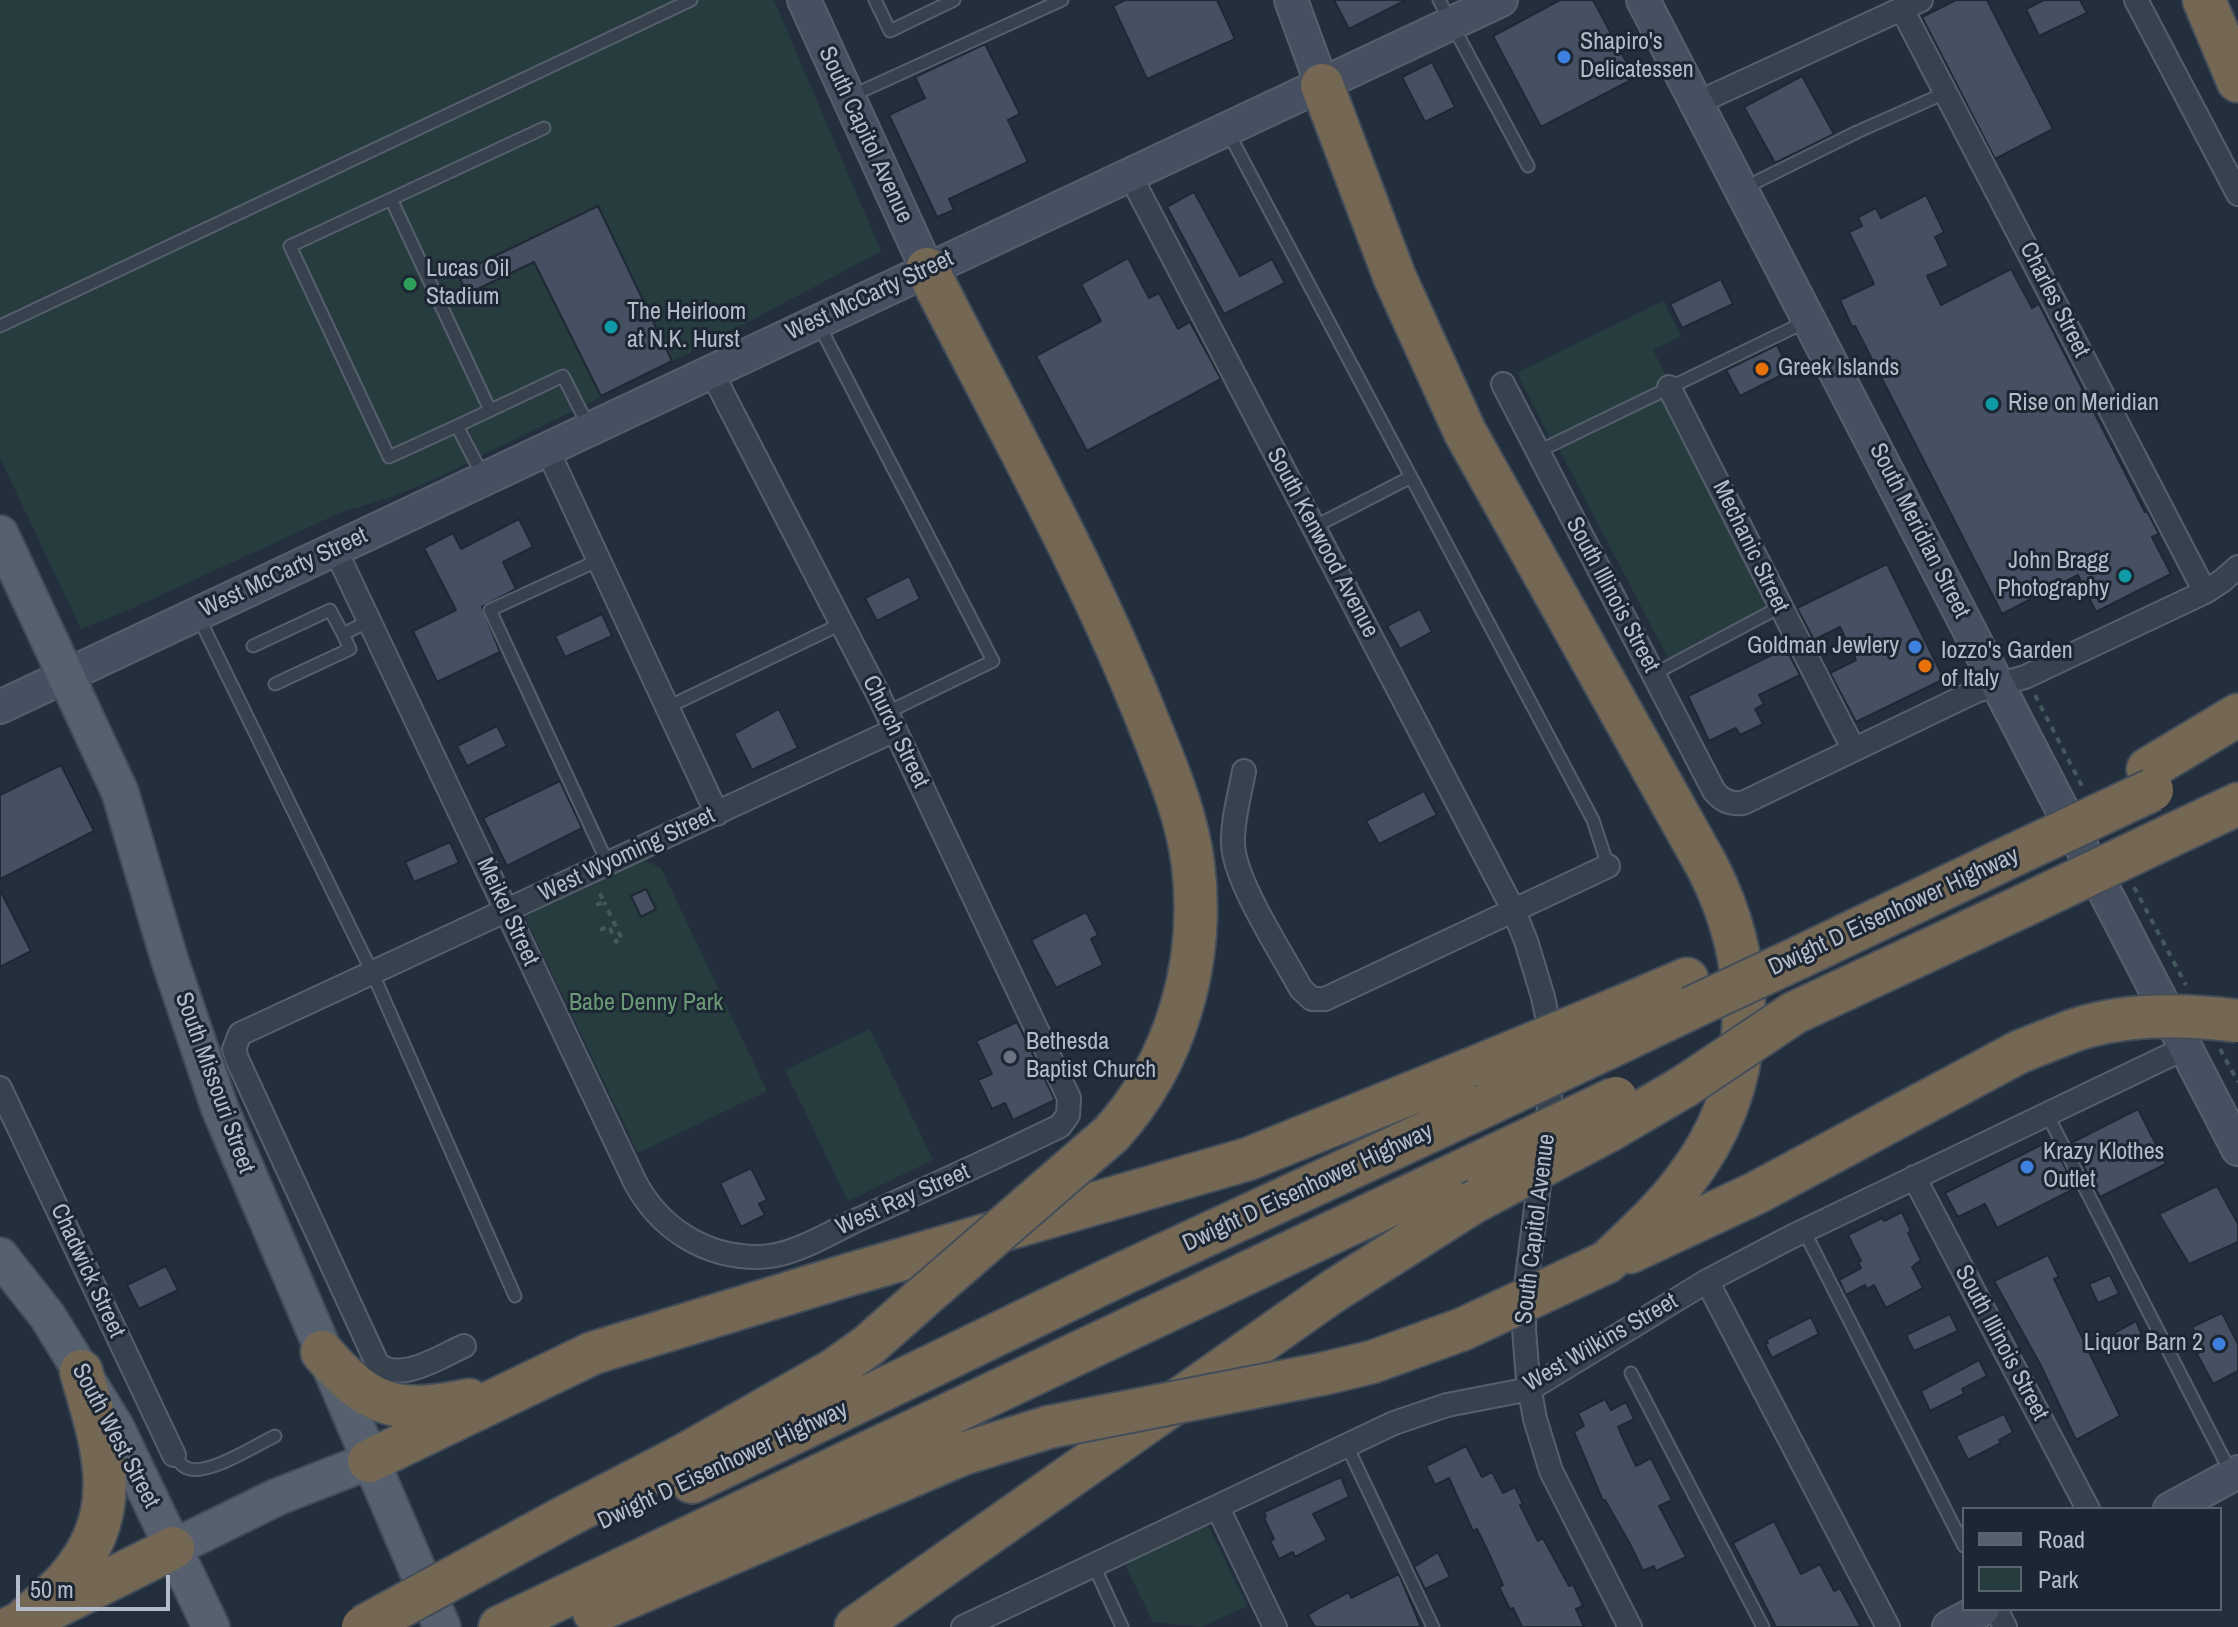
<!DOCTYPE html>
<style>
body{margin:0}
#map{position:relative;width:2238px;height:1627px;overflow:hidden;background:#242f3e;font-family:"Archivo Narrow",sans-serif}
canvas{display:block}
.legend{position:absolute;left:1962px;top:1507px;width:260px;height:104px;box-sizing:border-box;background:#1d2633;border:2px solid #59626f;margin:0;padding:10px 14px;list-style:none;font-size:24px;color:#b4bcc9}
.legend li{display:flex;align-items:center;gap:16px;height:40px}
.legend b{width:40px;border:2px solid #59626f}
.scale{position:absolute;left:16px;top:1575px;width:154px;height:36px;box-sizing:border-box;border:4px solid #b4bcc9;border-top:0;padding-left:10px;font-size:24px;line-height:28px;white-space:nowrap;color:#b4bcc9;-webkit-text-stroke:6px #1d2633;paint-order:stroke}
</style>
<div id="map">
<canvas width="2238" height="1627"></canvas>
<ul class="legend">
<li><b style="height:10px;background:#56606e"></b>Road</li>
<li><b style="height:22px;background:#263c3f"></b>Park</li>
</ul>
<div class="scale">50 m</div>
</div>
<script>
const g = document.querySelector('canvas').getContext('2d');
g.lineJoin = 'round';
function fill(path, color) {
  g.fillStyle = color;
  g.fill(path, 'evenodd');
}
function strokePath(path, color, width, dash) {
  g.strokeStyle = color;
  g.lineWidth = width;
  g.lineCap = dash ? 'butt' : 'round';
  g.setLineDash(dash || []);
  g.stroke(path);
}
function drawText(font, color, halo, rows, align = 'center') {
  g.font = font + ' "Archivo Narrow",sans-serif';
  g.lineWidth = 6;
  g.setLineDash([]);
  g.textBaseline = 'middle';
  g.strokeStyle = halo;
  g.fillStyle = color;
  for (const [text, x, y, turn = 0] of rows) {
    g.save();
    g.translate(x, y);
    g.rotate((+turn || 0) * Math.PI / 180);
    g.textAlign = isNaN(turn) ? turn : align;
    if (halo) g.strokeText(text, 0, 0);
    g.fillText(text, 0, 0);
    g.restore();
  }
}
fill(new Path2D(`
 M 0,0 L 774,0 L 881,251 C 759,317 638,381 513,440 C 459,466 405,498 346,510 L 133,608 L 81,629 L 0,458 Z
 M 1663,301 L 1681,336 L 1653,350 L 1668,380 L 1550,438 L 1517,373 Z
 M 1662,396 L 1772,607 L 1669,660 L 1559,449 Z
 M 643,860 L 661,868 L 767,1091 L 638,1153 L 525,917 Z
 M 870,1029 L 933,1160 L 848,1201 L 785,1070 Z
 M 1207,1523 L 1247,1606 L 1202,1627 L 1153,1622 L 1124,1563 Z`), '#263c3f');
const building = new Path2D(`
 M 1125,0 L 1217,0 L 1235,39 L 1147,79 L 1113,6 Z
 M 1334,0 L 1406,0 L 1349,29 Z
 M 1560,0 L 1593,0 L 1635,78 L 1541,127 L 1493,36 Z
 M 1956,0 L 1987,0 L 2053,129 L 1995,159 L 1922,17 Z
 M 2044,0 L 2080,0 L 2087,13 L 2039,36 L 2026,9 Z
 M 985,44 L 1020,114 L 1008,120 L 1028,162 L 949,199 L 954,210 L 937,217 L 889,115 L 925,98 L 915,77 Z
 M 1432,62 L 1455,107 L 1425,122 L 1402,77 Z
 M 1802,76 L 1834,134 L 1775,163 L 1744,107 Z
 M 1194,192 L 1240,276 L 1272,259 L 1285,283 L 1224,314 L 1167,207 Z
 M 1926,195 L 1944,232 L 1935,237 L 1949,266 L 1927,276 L 1941,305 L 2011,269 L 2032,308 L 2039,304 L 2145,512 L 2147,511 L 2159,534 L 2152,537 L 2171,574 L 2096,612 L 2078,575 L 2002,614 L 1855,326 L 1852,327 L 1840,300 L 1874,284 L 1849,232 L 1862,226 L 1858,217 L 1876,208 L 1881,218 Z
 M 598,206 L 672,361 L 601,396 L 534,262 L 467,294 L 458,274 Z
 M 1128,258 L 1149,298 L 1159,293 L 1178,329 L 1190,322 L 1221,379 L 1087,451 L 1036,356 L 1101,321 L 1081,284 Z
 M 1721,279 L 1733,304 L 1682,328 L 1670,304 Z
 M 1777,345 L 1790,371 L 1740,396 L 1726,370 Z
 M 519,519 L 533,547 L 503,562 L 516,589 L 482,607 L 500,652 L 437,682 L 413,631 L 456,610 L 424,548 L 453,533 L 461,549 Z
 M 1887,564 L 1944,679 L 1856,722 L 1830,673 L 1856,660 L 1840,627 L 1814,640 L 1797,608 Z
 M 909,576 L 920,599 L 877,621 L 865,598 Z
 M 1420,609 L 1432,632 L 1400,649 L 1387,626 Z
 M 602,614 L 612,636 L 565,657 L 555,636 Z
 M 1786,648 L 1800,675 L 1759,695 L 1764,704 L 1755,709 L 1763,724 L 1740,735 L 1736,728 L 1709,741 L 1688,696 Z
 M 779,709 L 798,748 L 752,770 L 734,734 Z
 M 497,726 L 507,746 L 467,766 L 457,746 Z
 M 61,765 L 94,831 L 0,879 L 0,795 Z
 M 560,781 L 582,828 L 507,866 L 483,818 Z
 M 1424,791 L 1437,815 L 1379,844 L 1366,821 Z
 M 450,842 L 459,863 L 414,882 L 405,862 Z
 M 646,889 L 656,909 L 641,917 L 631,896 Z
 M 0,890 L 31,951 L 0,967 Z
 M 1086,912 L 1098,935 L 1091,939 L 1103,965 L 1056,988 L 1031,940 Z
 M 1017,1022 L 1055,1100 L 1013,1120 L 1005,1103 L 992,1109 L 978,1080 L 992,1074 L 976,1041 Z
 M 2138,1109 L 2166,1164 L 2100,1197 L 2071,1143 Z
 M 2045,1143 L 2050,1153 L 2056,1150 L 2076,1188 L 1997,1228 L 1985,1204 L 1958,1217 L 1945,1193 Z
 M 751,1168 L 767,1200 L 759,1204 L 765,1215 L 741,1227 L 720,1183 Z
 M 2217,1186 L 2238,1224 L 2238,1242 L 2189,1264 L 2159,1214 Z
 M 1902,1212 L 1911,1231 L 1908,1233 L 1921,1260 L 1912,1267 L 1923,1288 L 1886,1308 L 1874,1285 L 1867,1289 L 1865,1285 L 1846,1295 L 1839,1280 L 1861,1268 L 1858,1263 L 1861,1261 L 1848,1235 L 1882,1218 L 1884,1221 Z
 M 2048,1255 L 2059,1277 L 2054,1279 L 2120,1416 L 2076,1440 L 2040,1364 L 1994,1281 Z
 M 166,1266 L 178,1290 L 139,1309 L 127,1285 Z
 M 2110,1275 L 2119,1294 L 2098,1303 L 2089,1284 Z
 M 2222,1313 L 2238,1344 L 2238,1371 L 2213,1384 L 2197,1354 L 2204,1350 L 2192,1327 Z
 M 1950,1314 L 1958,1331 L 1914,1351 L 1906,1335 Z
 M 1811,1317 L 1819,1334 L 1772,1358 L 1765,1344 L 1768,1343 L 1766,1340 Z
 M 2136,1321 L 2144,1340 L 2123,1351 L 2114,1333 Z
 M 1979,1360 L 1987,1376 L 1962,1389 L 1964,1394 L 1930,1411 L 1921,1391 Z
 M 1605,1399 L 1611,1410 L 1626,1402 L 1634,1419 L 1618,1427 L 1621,1434 L 1636,1466 L 1651,1458 L 1672,1500 L 1659,1506 L 1686,1557 L 1656,1571 L 1654,1566 L 1643,1571 L 1630,1544 L 1605,1500 L 1603,1501 L 1574,1432 L 1584,1426 L 1578,1413 Z
 M 2004,1414 L 2013,1432 L 1999,1440 L 2001,1443 L 1968,1460 L 1956,1436 Z
 M 1466,1446 L 1482,1477 L 1492,1472 L 1503,1493 L 1515,1487 L 1523,1504 L 1520,1505 L 1538,1541 L 1543,1538 L 1569,1586 L 1573,1584 L 1583,1606 L 1576,1609 L 1584,1627 L 1522,1627 L 1513,1608 L 1510,1609 L 1499,1587 L 1503,1585 L 1491,1558 L 1477,1529 L 1473,1531 L 1449,1478 L 1435,1485 L 1426,1466 Z
 M 1341,1477 L 1349,1497 L 1313,1514 L 1327,1540 L 1295,1557 L 1293,1552 L 1279,1559 L 1270,1541 L 1274,1539 L 1264,1518 L 1266,1517 L 1264,1512 Z
 M 1774,1521 L 1801,1574 L 1820,1564 L 1834,1591 L 1840,1588 L 1861,1627 L 1776,1627 L 1733,1543 Z
 M 1438,1552 L 1450,1577 L 1425,1589 L 1414,1567 Z
 M 1399,1574 L 1421,1627 L 1315,1627 L 1308,1615 L 1319,1608 L 1349,1592 L 1351,1598 Z`);
fill(building, '#455162');
strokePath(building, '#1f2835', 2);
const service = new Path2D(`
 M 875,0 L 890,31 L 954,0
 M 1439,0 L 1528,166
 M 851,96 L 1062,0
 M 1228,132 L 1593,820 L 1608,866
 M 1742,189 L 1857,132 L 1945,93
 M 391,199 L 490,410
 M 819,325 L 993,661 L 886,713
 M 0,326 L 691,0
 M 457,426 L 563,376 L 589,427
 M 1537,452 L 1807,321
 M 484,478 L 457,426 L 389,457 L 290,246 L 544,128
 M 1314,527 L 1411,477
 M 599,560 L 490,610 L 608,864
 M 199,618 L 372,972 L 515,1296
 M 253,646 L 330,610 L 343,634
 M 1654,674 L 1780,607
 M 275,684 L 350,649 L 343,634 L 369,621
 M 668,707 L 841,624
 M 2047,1114 L 2231,1473
 M 1804,1231 L 1964,1546
 M 1631,1373 L 1763,1627
 M 1347,1446 L 1433,1627
 M 174,1455 C 178,1460 181,1466 187,1468 C 207,1477 256,1445 275,1436
 M 1094,1566 L 1122,1627`);
const minor = new Path2D(`
 M 2136,0 L 2238,194
 M 1902,9 L 2205,592
 M 1697,103 L 1921,0
 M 1130,175 L 1514,911 L 1526,941 L 1543,997 L 1547,1016 L 1550,1100 L 1525,1293 L 1524,1329 L 1528,1380 L 1535,1419 L 1551,1471 L 1630,1627
 M 1503,384 L 1714,791 C 1722,801 1730,804 1743,803 L 1976,691 L 2025,677 L 2205,592 L 2222,581 L 2238,567
 M 1669,387 L 1854,750
 M 547,449 L 717,814
 M 335,549 L 635,1182 C 660,1229 705,1257 758,1257 C 791,1257 826,1235 855,1221 C 924,1190 992,1159 1060,1126 L 1068,1115 L 1069,1098 L 879,696 L 711,371
 M 1244,771 C 1240,794 1232,821 1233,844 C 1234,881 1283,955 1301,989 L 1312,999 L 1325,999 L 1608,866
 M 0,1088 L 174,1455
 M 1914,1177 L 2088,1509
 M 1707,1281 L 1888,1627
 M 464,1346 C 441,1356 400,1384 377,1363 L 237,1059 L 234,1049 L 240,1034 L 895,730
 M 1218,1508 L 1275,1627
 M 1996,1609 L 2005,1627
 M 963,1627 L 1394,1423 L 1447,1405 L 1530,1389 L 1707,1281 L 1791,1237 L 2185,1048`);
const secondary = new Path2D(`
 M 804,0 L 927,269
 M 1291,0 L 1322,85
 M 1643,0 L 2238,1149
 M 0,707 L 1501,0
 M 2170,1509 L 2238,1472
 M 1949,1627 L 1983,1609`);
const primary = new Path2D(`
 M 0,534 L 120,792 L 169,958 L 220,1109 L 442,1627
 M 0,1256 L 48,1317 L 116,1428 L 211,1627
 M 173,1548 L 277,1497 L 369,1461`);
const motorway = new Path2D(`
 M 2204,0 L 2238,81
 M 1322,85 L 1395,278 L 1465,432 L 1707,866 C 1761,971 1758,1087 1683,1183 C 1661,1212 1633,1237 1607,1262
 M 927,269 C 1001,415 1082,558 1143,709 C 1163,760 1186,810 1193,864 C 1205,960 1177,1062 1111,1134
 M 2148,769 L 2238,715
 M 2174,834 L 2238,804
 M 1798,958 L 2003,860
 M 1619,1008 L 1687,979
 M 1794,1013 L 2025,905
 M 1620,1042 L 1691,1008
 M 1610,1130 L 1685,1086
 M 1630,1252 L 1756,1193 L 2019,1052 L 2072,1031
 M 322,1352 C 370,1408 398,1415 469,1400
 M 1322,1374 L 1372,1362 L 1463,1329
 M 681,1457 L 834,1370 L 869,1345 L 922,1298
 M 369,1461 L 593,1353 L 848,1275 L 1248,1159 L 1481,1065
 M 692,1482 L 1107,1281 L 1484,1106
 M 49,1610 L 173,1548
 M 594,1612 L 962,1454 L 1049,1427
 M 12,1627 L 21,1623 C 35,1609 52,1596 66,1581 C 127,1512 103,1448 81,1371
 M 500,1627 L 1479,1163
 M 856,1627 L 1332,1292 L 1472,1203`);
strokePath(service, '#565f6c', 15);
strokePath(minor, '#565f6c', 26);
strokePath(secondary, '#565f6c', 36);
strokePath(primary, '#414a57', 40);
strokePath(motorway, '#434c59', 46);
strokePath(new Path2D(`
 M 2035,695 L 2084,790
 M 2134,887 L 2186,985
 M 596,905 L 604,902 L 598,890
 M 600,930 L 609,926 L 616,942 L 622,939 L 604,902
 M 2220,1049 L 2238,1082`), '#44595c', 4, [6, 6]);
strokePath(service, '#38414e', 11);
strokePath(minor, '#38414e', 22);
strokePath(secondary, '#465061', 32);
strokePath(primary, '#56606e', 36);
strokePath(motorway, '#746855', 42);
const motorwayBridge = new Path2D(`
 M 2003,860 L 2152,790
 M 2025,905 L 2174,834
 M 1691,1008 L 1798,958
 M 2072,1031 C 2123,1013 2185,1014 2238,1021
 M 1481,1065 L 1619,1008
 M 1685,1086 L 1794,1013
 M 1484,1106 L 1620,1042
 M 1479,1163 L 1616,1098
 M 1472,1203 L 1610,1130
 M 922,1298 L 1111,1134
 M 1463,1329 L 1607,1262
 M 1049,1427 L 1322,1374
 M 363,1627 L 565,1517 L 681,1457`);
strokePath(motorwayBridge, '#434c59', 46, []);
strokePath(motorwayBridge, '#746855', 42);
for (const [x, y, r, color] of [
 [1564,57,8,"#3f7fe0"],
 [410,284,8,"#2e9e5b"],
 [611,327,8,"#0f9aa8"],
 [1762,369,8,"#e8710a"],
 [1992,404,8,"#0f9aa8"],
 [2125,576,8,"#0f9aa8"],
 [1915,647,8,"#3f7fe0"],
 [1925,666,8,"#e8710a"],
 [1010,1057,8,"#6b7280"],
 [2027,1167,8,"#3f7fe0"],
 [2219,1344,8,"#3f7fe0"]
]) {
  const dot = new Path2D();
  dot.arc(x, y, r, 0, 2 * Math.PI);
  g.fillStyle = color;
  g.fill(dot);
  strokePath(dot, '#1d2633', 3);
}
drawText('24px', '#b4bcc9', '#1d2633', [
 ["Shapiro's",1580,43],
 ["Delicatessen",1580,71],
 ["Lucas Oil",426,270],
 ["Stadium",426,298],
 ["The Heirloom",627,313],
 ["at N.K. Hurst",627,341],
 ["Greek Islands",1778,369],
 ["Rise on Meridian",2008,404],
 ["John Bragg",2109,562,"right"],
 ["Photography",2109,590,"right"],
 ["Goldman Jewlery",1899,647,"right"],
 ["Iozzo's Garden",1941,652],
 ["of Italy",1941,680],
 ["Bethesda",1026,1043],
 ["Baptist Church",1026,1071],
 ["Krazy Klothes",2043,1153],
 ["Outlet",2043,1181],
 ["Liquor Barn 2",2203,1344,"right"]
], 'left');
drawText('24px', '#b4bcc9', '#1d2633', [
 ["South Capitol Avenue",865,135,65],
 ["West McCarty Street",870,296,-25],
 ["Charles Street",2054,300,63],
 ["South Meridian Street",1919,531,63],
 ["South Kenwood Avenue",1322,543,62],
 ["Mechanic Street",1750,547,64],
 ["West McCarty Street",284,573,-25],
 ["South Illinois Street",1612,595,62],
 ["Church Street",895,732,64],
 ["West Wyoming Street",627,855,-25],
 ["Meikel Street",507,912,65],
 ["Dwight D Eisenhower Highway",1894,912,-25],
 ["South Missouri Street",214,1083,70],
 ["Dwight D Eisenhower Highway",1308,1188,-25],
 ["West Ray Street",903,1200,-24],
 ["South Capitol Avenue",1536,1229,-83],
 ["Chadwick Street",87,1271,65],
 ["West Wilkins Street",1601,1343,-30],
 ["South Illinois Street",2001,1343,62],
 ["South West Street",115,1436,62],
 ["Dwight D Eisenhower Highway",723,1466,-25]
]);
drawText('24px', '#6b9a76', '#1d2633', [
 ["Babe Denny Park",646,1004]
]);
</script>
